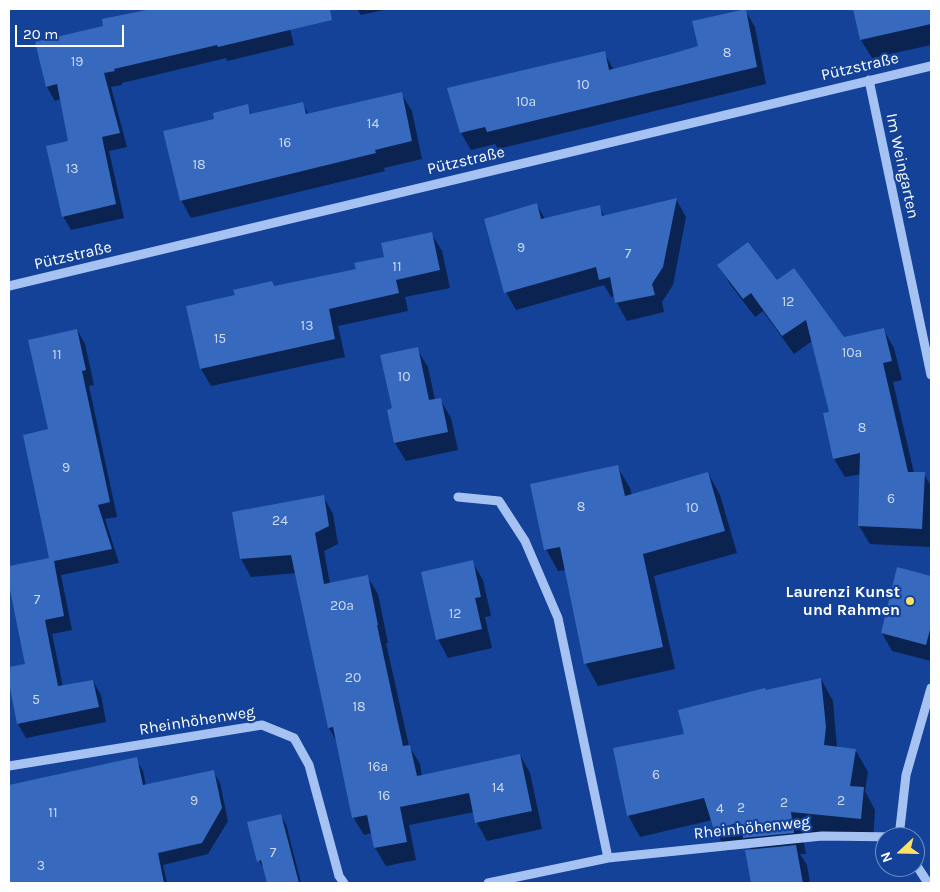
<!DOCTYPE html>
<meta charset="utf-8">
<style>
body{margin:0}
#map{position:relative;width:940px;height:892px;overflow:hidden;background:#134298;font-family:Karla,sans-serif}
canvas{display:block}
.frame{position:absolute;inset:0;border:10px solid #fff;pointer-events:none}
.north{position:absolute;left:875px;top:827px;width:50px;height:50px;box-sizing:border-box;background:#134298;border:1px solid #718ec1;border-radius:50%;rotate:249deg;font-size:14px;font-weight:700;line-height:20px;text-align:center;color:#fff}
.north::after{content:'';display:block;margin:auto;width:18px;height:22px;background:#ffe067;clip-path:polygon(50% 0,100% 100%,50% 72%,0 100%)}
.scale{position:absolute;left:15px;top:25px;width:109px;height:22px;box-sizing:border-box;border:2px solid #fff;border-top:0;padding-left:6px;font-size:15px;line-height:18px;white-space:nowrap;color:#fff;-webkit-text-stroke:4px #134298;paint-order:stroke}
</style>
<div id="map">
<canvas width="940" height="892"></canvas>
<div class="frame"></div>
<div class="north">N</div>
<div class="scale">20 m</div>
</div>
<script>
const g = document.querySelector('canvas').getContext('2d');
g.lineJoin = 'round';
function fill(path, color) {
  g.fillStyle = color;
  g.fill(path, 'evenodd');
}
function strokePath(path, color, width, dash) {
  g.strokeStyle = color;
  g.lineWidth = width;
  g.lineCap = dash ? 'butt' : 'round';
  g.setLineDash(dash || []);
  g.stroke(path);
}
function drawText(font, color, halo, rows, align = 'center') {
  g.font = font + ' Karla,sans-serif';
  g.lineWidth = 4.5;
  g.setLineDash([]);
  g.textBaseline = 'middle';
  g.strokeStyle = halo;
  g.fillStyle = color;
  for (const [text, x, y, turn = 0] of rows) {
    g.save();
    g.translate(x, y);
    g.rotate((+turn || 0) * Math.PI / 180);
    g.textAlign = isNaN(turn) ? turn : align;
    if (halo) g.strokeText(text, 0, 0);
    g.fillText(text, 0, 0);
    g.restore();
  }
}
fill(new Path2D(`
 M 150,9 L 285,9 L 294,45 L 227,61 L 226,58 L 122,83 L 122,85 L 111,87 L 127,147 L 109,151 L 124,218 L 71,230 L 63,216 L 69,142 L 61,99 L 55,101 L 47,87 L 104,26 L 103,20 Z
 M 357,9 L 388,9 L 361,15 Z
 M 854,9 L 929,9 L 931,17 L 931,45 L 872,58 L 861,40 Z
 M 745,10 L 755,27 L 766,84 L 498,149 L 495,144 L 471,150 L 461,133 L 604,53 L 614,70 L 699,47 Z
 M 401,93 L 412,111 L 422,159 L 384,168 L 385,171 L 191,218 L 181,200 L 215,120 L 247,106 L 252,115 L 302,103 L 309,115 Z
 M 676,199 L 686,217 L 673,285 L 662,302 L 664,312 L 627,321 L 617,303 L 615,296 L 611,297 L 604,285 L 516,310 L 506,292 L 537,205 L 545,219 L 599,207 L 605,217 Z
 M 431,233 L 442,251 L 450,288 L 405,297 L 408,311 L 338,326 L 345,357 L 211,386 L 201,369 L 275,288 L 357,270 L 386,258 Z
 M 719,265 L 777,281 L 844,338 L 883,329 L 894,348 L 902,380 L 893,382 L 914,473 L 924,474 L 931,486 L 931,547 L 870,544 L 859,526 L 861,474 L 845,477 L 834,459 L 830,413 L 812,341 L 794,354 L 763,311 L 755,317 L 730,284 Z
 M 77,330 L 85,344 L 94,385 L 89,386 L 117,517 L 105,519 L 119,563 L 61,575 L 72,630 L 52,634 L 63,687 L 93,681 L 101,695 L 106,722 L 26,738 L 18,724 L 9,676 L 9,669 L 27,665 L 9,578 L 9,568 L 50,559 L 49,430 Z
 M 417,349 L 428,367 L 435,400 L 440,399 L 451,418 L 458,450 L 406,461 L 395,443 L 388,410 L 393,409 Z
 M 617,466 L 630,488 L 632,495 L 708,473 L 720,495 L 737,553 L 654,576 L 675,669 L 598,686 L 586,664 L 566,570 L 558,571 L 546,549 Z
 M 323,496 L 333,514 L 338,544 L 324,551 L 330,584 L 367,576 L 378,594 L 388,643 L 386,643 L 409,746 L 420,764 L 422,776 L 520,755 L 530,773 L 542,829 L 487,841 L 477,823 L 474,812 L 409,825 L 416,860 L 386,866 L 375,848 L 372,833 L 364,835 L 353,817 L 337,742 L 329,728 L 297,573 L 251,577 L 241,559 L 233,513 Z
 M 472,562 L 483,580 L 491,616 L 485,617 L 492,648 L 448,658 L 438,639 Z
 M 898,569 L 931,577 L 931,661 L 892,651 L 882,633 Z
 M 821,679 L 833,701 L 837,748 L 856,751 L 868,772 L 865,791 L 875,810 L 873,840 L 802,833 L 806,854 L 800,854 L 807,865 L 810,883 L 753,883 L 747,851 L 752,851 L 749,845 L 727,851 L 715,830 L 712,820 L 640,837 L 628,815 L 685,735 L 766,692 Z
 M 136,759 L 143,771 L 146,786 L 213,771 L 220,783 L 228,821 L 208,854 L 163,865 L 167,883 L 9,883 L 9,786 Z
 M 280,815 L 286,824 L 301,883 L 268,883 L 265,870 L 259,861 Z`), '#0007');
fill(new Path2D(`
 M 151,9 L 330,9 L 332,20 L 218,47 L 217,45 L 114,69 L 115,71 L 104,73 L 120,133 L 102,137 L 116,204 L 62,217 L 46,146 L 68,141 L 57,84 L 46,87 L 35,42 L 103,26 L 102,19 Z
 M 746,9 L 757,67 L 487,132 L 485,127 L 460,133 L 447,88 L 605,51 L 609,70 L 671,54 L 698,46 L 692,21 Z
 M 853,9 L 931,9 L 931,24 L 860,40 Z
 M 402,92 L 412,141 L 375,150 L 376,153 L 180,201 L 163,131 L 214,119 L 213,113 L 248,104 L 250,114 L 303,102 L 306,114 Z
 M 677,198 L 663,267 L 652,284 L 655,295 L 615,303 L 610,277 L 599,280 L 596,267 L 504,293 L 484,219 L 537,203 L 541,219 L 600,205 L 602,216 Z
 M 432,232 L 440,270 L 396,280 L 399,293 L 329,309 L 335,339 L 200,369 L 186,306 L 235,295 L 233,290 L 272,281 L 274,286 L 356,269 L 354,263 L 384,257 L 381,243 Z
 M 748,242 L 777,280 L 794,268 L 844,337 L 884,328 L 892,361 L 883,363 L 908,472 L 925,472 L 922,529 L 858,526 L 860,453 L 833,459 L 823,413 L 829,412 L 806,320 L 782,336 L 751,293 L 743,299 L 717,265 Z
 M 77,329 L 86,370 L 82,371 L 110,502 L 98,505 L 112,549 L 54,561 L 64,616 L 45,620 L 58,686 L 93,680 L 99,707 L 17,724 L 9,683 L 9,667 L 25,664 L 9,585 L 9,566 L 49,558 L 23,435 L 48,429 L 28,340 Z
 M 418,347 L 429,400 L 441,398 L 448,432 L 394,443 L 387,410 L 392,408 L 380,355 Z
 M 618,465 L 625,496 L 708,472 L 725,531 L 643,554 L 663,647 L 584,664 L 560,547 L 544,550 L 530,484 Z
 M 324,495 L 329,526 L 315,533 L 324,584 L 368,575 L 378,625 L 377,625 L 403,746 L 410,745 L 417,776 L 520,754 L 532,811 L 475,823 L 469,793 L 400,807 L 407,842 L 374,848 L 367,815 L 352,818 L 333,727 L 328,728 L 291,555 L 240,559 L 232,512 Z
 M 473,560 L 481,597 L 475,598 L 482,629 L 436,640 L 421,572 Z
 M 897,567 L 931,576 L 931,626 L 926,645 L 881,633 Z
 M 821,678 L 826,727 L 824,745 L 856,749 L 850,786 L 864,787 L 861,819 L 791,812 L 794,833 L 743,838 L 740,822 L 714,830 L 704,798 L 627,816 L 613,748 L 684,734 L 678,710 L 765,688 L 766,690 Z
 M 137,757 L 143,785 L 214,770 L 222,808 L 202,843 L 158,853 L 164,883 L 9,883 L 9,785 Z
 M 281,814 L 299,883 L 267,883 L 261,860 L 257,862 L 247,822 Z
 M 796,845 L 803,883 L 751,883 L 745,850 Z`), '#3769be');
strokePath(new Path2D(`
 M 869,80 L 931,375
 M 9,286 L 931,66
 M 458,497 L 499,501 L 525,541 L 558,618 L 608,858
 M 9,766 L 262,725 L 294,738 L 309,765 L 339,876 L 344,883
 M 899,837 L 906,775 L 931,688
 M 915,863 L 928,883
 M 488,883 L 608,858 L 822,836 L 899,837`), '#a5c2f3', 9);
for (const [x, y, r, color] of [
 [910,601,5,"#ffe067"]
]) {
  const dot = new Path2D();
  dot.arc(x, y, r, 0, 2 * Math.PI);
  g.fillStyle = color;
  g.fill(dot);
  strokePath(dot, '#134298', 2);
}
drawText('14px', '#cddaef', null, [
 ["8",727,53],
 ["19",77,62],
 ["10",583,85],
 ["10a",526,102],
 ["14",373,124],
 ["16",285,143],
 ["18",199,165],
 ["13",72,169],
 ["9",521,248],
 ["7",628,254],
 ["11",397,267],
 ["12",788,302],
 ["13",307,326],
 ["15",220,339],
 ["10a",852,353],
 ["11",57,355],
 ["10",404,377],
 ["8",862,428],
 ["9",66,468],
 ["6",891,499],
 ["8",581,507],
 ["10",692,508],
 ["24",280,521],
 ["7",37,600],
 ["20a",342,606],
 ["12",455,614],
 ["20",353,678],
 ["5",36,700],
 ["18",359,707],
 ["16a",378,767],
 ["6",656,775],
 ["14",498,788],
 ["16",384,796],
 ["9",194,801],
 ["2",841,801],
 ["2",784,803],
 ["2",741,808],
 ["4",720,809],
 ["11",53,813],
 ["7",273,853],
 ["3",41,866]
]);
drawText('16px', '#fff', '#134298', [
 ["Pützstraße",860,67,-13],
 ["Pützstraße",466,161,-13],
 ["Im Weingarten",902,166,78],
 ["Pützstraße",73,256,-13],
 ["Rheinhöhenweg",197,721,-9],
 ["Rheinhöhenweg",752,828,-6]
]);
drawText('bold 16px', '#fff', '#134298', [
 ["Laurenzi Kunst",900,592],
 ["und Rahmen",900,610]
], 'right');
</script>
